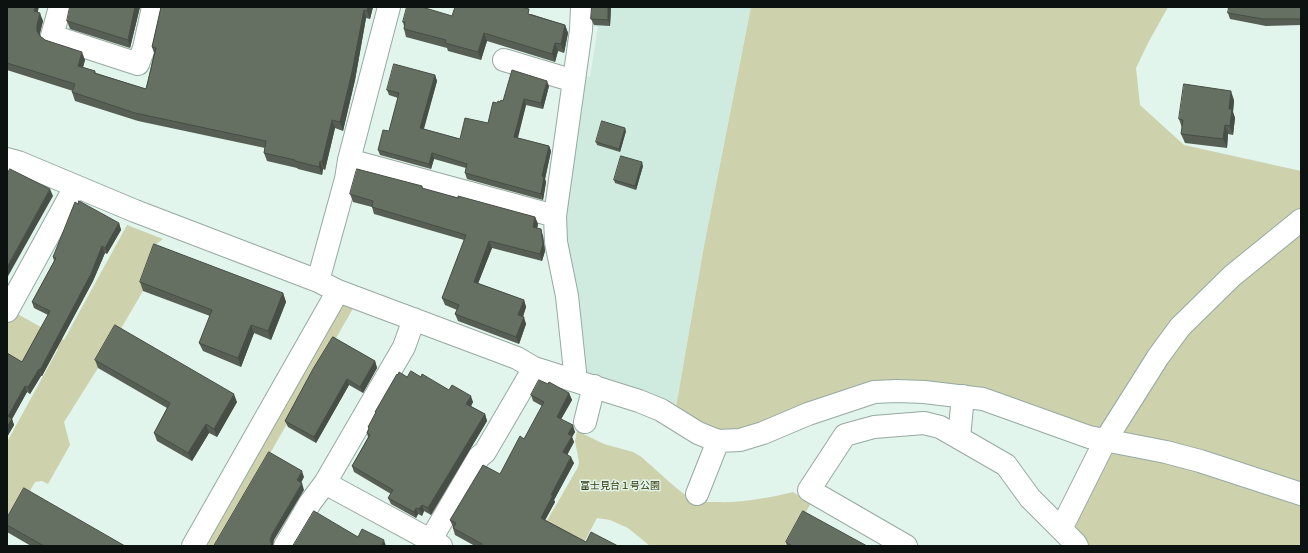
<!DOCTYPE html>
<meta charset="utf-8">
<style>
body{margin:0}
#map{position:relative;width:1308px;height:553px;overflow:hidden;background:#e1f5ec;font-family:"Fira Sans",sans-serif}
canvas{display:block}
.frame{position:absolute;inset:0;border:8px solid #0b120f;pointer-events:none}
</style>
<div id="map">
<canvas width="1308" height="553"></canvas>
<div class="frame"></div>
</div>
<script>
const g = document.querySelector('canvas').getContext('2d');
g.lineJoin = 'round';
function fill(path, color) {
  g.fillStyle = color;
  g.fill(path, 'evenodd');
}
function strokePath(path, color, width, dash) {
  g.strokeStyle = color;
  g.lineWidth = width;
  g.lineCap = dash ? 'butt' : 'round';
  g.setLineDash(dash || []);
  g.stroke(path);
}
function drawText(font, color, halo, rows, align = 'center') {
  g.font = font + ' "Fira Sans","Noto Sans JP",sans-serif';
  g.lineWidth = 3;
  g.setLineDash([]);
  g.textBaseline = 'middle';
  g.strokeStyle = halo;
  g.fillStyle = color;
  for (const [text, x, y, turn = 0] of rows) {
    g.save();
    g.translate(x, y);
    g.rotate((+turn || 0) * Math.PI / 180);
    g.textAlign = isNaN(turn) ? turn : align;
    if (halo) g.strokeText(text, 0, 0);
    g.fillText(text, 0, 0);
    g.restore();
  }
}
fill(new Path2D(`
 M 591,7 L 751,7 L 704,246 L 675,413 L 587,376 L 577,299 L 564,247 L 562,211 L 582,76 L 590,77 L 598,27 L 591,26 Z`), '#cfebdf');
fill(new Path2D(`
 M 751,7 L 1168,7 L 1148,43 L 1136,68 L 1140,105 L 1184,145 L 1301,171 L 1301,213 L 1230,268 L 1098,434 L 901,383 L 724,437 L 675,413 L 704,246 Z
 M 127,225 L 163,239 L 155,245 L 157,253 L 143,291 L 98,368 L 64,422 L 70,445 L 48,484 L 42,481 L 35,482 L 7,532 L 7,442 L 58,349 L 40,340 L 25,367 L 7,358 L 7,326 L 14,312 L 64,340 Z
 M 1301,229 L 1301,489 L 1113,438 L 1151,379 L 1209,308 Z
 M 348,304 L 355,305 L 217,546 L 203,546 L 342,305 Z
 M 577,431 L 604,444 L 633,452 L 640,456 C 655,468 676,490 692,499 C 699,503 709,502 717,502 C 743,503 768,498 793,492 L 811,503 L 787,546 L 650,546 L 628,528 L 610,520 L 597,518 L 583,544 L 545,524 L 578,467 L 579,462 L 575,441 Z
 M 1113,449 L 1301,499 L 1301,546 L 1087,546 L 1069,526 Z`), '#cdd1ac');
const minor = new Path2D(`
 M 60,7 L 52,36 L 138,64 L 144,48 L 153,7
 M 504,60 L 574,81
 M 7,159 L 18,162 L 135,211 L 318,281 L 338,291 L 517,358 L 534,368 L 639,401 L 661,410 L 698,433 L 718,441 L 740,440 L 763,433 L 808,414 L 874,392 L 897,391 L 924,392 L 983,399 L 1089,437 L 1166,452 L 1200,461 L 1301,494
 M 349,160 L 555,216
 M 318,281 L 346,179 L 349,160 L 389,7
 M 7,311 L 75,187
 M 414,319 L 404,347 L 325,483 L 441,546
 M 576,381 L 567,296 L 556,242 L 555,216 L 581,30 L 582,7
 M 585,422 L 594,386
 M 959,438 L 963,396
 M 697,494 L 718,441
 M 1061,529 L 1105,441 L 1158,357 L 1180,327 L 1232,276 L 1301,220
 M 193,546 L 338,291
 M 285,546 L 310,503 L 325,483
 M 427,546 L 479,457 L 485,452 L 534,368
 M 906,546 L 809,490 L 845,435 L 874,427 L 924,423 L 940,427 L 1006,465 L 1030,498 L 1075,543 L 1077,546`);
strokePath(minor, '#97a9a1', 24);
strokePath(minor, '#fff', 22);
fill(new Path2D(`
 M 7,7 L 38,12 L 43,21 L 40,33 L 40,36 L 45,40 L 85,60 L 83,67 L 95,71 L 96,73 L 146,89 L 154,53 L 152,47 L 161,7 L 373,7 L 370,19 L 366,18 L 355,80 L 343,131 L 335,128 L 325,170 L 323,169 L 322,175 L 298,169 L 297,168 L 267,161 L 264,153 L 265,148 L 138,121 L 75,101 L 72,92 L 73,91 L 7,70 Z
 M 140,7 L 130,48 L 70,29 L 67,21 Z
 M 592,7 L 611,7 L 610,26 L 594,25 L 591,19 Z
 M 1301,7 L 1301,25 L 1266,26 L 1230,19 L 1228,13 Z
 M 531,14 L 565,25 L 568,33 L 564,53 L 558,51 L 555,62 L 487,41 L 481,60 L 448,51 L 447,48 L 406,37 L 404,29 L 404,26 L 403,22 L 452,16 Z
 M 435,75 L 437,81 L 424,129 L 460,139 L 488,123 L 497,103 L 549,86 L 543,109 L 526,105 L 518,138 L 549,146 L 551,151 L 545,179 L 546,182 L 543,200 L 467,179 L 465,173 L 466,168 L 434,159 L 431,169 L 380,155 L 378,150 L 389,131 L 398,98 L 389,95 L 387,90 Z
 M 1234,100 L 1233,112 L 1235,118 L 1233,135 L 1228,134 L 1227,148 L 1185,143 L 1181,134 L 1182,128 L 1179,119 Z
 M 626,131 L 620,152 L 597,145 L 596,142 Z
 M 643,166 L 636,190 L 615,183 L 614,180 Z
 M 422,186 L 423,189 L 535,217 L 538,224 L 537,228 L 543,236 L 545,251 L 542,261 L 492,248 L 478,283 L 524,300 L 526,307 L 523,317 L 526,324 L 519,344 L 458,321 L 455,314 L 457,310 L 445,305 L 442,298 L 464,240 L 374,214 L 372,207 L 353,202 L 350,194 Z
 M 119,223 L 121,230 L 107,254 L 105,253 L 93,281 L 42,376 L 41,376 L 30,394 L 27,392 L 12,419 L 14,425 L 7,437 L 22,362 L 48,315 L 34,308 L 32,302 L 54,261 L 53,257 Z
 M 140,282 L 283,293 L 286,302 L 271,340 L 254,333 L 241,367 L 203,351 L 199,343 L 210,316 L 143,291 Z
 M 333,337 L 375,361 L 377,368 L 363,393 L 349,385 L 316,443 L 288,427 L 285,421 Z
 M 95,360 L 237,402 L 217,437 L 209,433 L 192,461 L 157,441 L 154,433 L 167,408 L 98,368 Z
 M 407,377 L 421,377 L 473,402 L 471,406 L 485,414 L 487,421 L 431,515 L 424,511 L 422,516 L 418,514 L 416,518 L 391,504 L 388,498 L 391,494 L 354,472 L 352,466 L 368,437 L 367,433 L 369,429 L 368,427 L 376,414 L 375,412 Z
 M 548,384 L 569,393 L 572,400 L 561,419 L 575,432 L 572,437 L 574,442 L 567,455 L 574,463 L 554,500 L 555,502 L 545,520 L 586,542 L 618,546 L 475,546 L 455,535 L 453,528 L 453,527 L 450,520 L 500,474 L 524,439 L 542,406 L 533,401 L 531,395 Z
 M 7,518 L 125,546 L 31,546 L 7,532 Z
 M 786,542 L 867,546 L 787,546 Z`), '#575f54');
fill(new Path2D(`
 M 35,7 L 39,7 L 36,19 L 34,11 Z
 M 135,7 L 140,7 L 130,48 L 128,40 Z
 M 368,7 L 373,7 L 370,19 L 367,11 Z
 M 608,7 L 611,7 L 610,26 L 608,20 Z
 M 364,10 L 366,18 L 355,80 L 343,131 L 340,122 Z
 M 40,13 L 43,21 L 40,33 L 40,39 L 37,31 L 37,25 Z
 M 565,25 L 568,33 L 564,53 L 561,44 Z
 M 484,33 L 487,41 L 481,60 L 478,52 Z
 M 555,43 L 558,51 L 555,62 L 552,54 Z
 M 82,52 L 85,60 L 81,74 L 78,66 Z
 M 435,75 L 437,81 L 422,134 L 420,128 Z
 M 547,81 L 549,86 L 543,109 L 541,103 Z
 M 1231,91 L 1234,100 L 1233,112 L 1235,118 L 1233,135 L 1230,126 L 1229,109 Z
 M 524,99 L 526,105 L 516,143 L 514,137 Z
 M 332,120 L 335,128 L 325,170 L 322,162 Z
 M 1225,125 L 1228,134 L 1227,148 L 1223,139 Z
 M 625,128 L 626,131 L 620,152 L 619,149 Z
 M 549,146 L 551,151 L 545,179 L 546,182 L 543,200 L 541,194 L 542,176 Z
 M 432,153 L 434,159 L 431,169 L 429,164 Z
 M 320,161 L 323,169 L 322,175 L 319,167 Z
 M 642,162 L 643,166 L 636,190 L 635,186 Z
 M 50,189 L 53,196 L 7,278 L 7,267 Z
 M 535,217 L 538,224 L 536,234 L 533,227 Z
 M 119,223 L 121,230 L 107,254 L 105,248 Z
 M 541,229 L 543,236 L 545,251 L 542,261 L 540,254 Z
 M 489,241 L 492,248 L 476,289 L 474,282 Z
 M 102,246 L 105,253 L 93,281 L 42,376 L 40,370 Z
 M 283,293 L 286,302 L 271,340 L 268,331 Z
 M 524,300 L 526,307 L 521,322 L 518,315 Z
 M 524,317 L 526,324 L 519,344 L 516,337 Z
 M 251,325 L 254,333 L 241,367 L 238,358 Z
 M 375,361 L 377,368 L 363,393 L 360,387 Z
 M 39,369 L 41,376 L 30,394 L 28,387 Z
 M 347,379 L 349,385 L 316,443 L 314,437 Z
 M 25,386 L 27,392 L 12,419 L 14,425 L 7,437 L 8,416 Z
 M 569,393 L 572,400 L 559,423 L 557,417 Z
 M 234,394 L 237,402 L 217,437 L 214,429 Z
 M 471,396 L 473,402 L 469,410 L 466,404 Z
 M 485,414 L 487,421 L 431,515 L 428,508 Z
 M 206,424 L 209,433 L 192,461 L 188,453 Z
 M 573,425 L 575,432 L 572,437 L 574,442 L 565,459 L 563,452 L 568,434 Z
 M 571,457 L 574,463 L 554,500 L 555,502 L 543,524 L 541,518 L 551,495 Z
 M 302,471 L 304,477 L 299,487 L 297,480 Z
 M 302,483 L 304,490 L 274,540 L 273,546 L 272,546 L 270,540 L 272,534 Z
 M 422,505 L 424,511 L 422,516 L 419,509 Z
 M 416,508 L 418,514 L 416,518 L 414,512 Z
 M 384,540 L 386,546 L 381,546 Z`), '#474e45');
const building = new Path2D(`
 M 7,7 L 35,7 L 34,11 L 40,13 L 37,25 L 37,31 L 40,36 L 45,40 L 82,52 L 78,66 L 95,71 L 94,73 L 146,89 L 156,48 L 152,47 L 161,7 L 368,7 L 367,11 L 364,10 L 352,72 L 340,122 L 332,120 L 322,162 L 320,161 L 319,167 L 295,161 L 295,160 L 264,153 L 266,141 L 135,113 L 72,92 L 75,84 L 7,63 Z
 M 70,7 L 135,7 L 128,40 L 67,21 Z
 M 407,7 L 422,7 L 452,16 L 455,7 L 521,7 L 529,9 L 528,14 L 565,25 L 561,44 L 555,43 L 552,54 L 484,33 L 478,52 L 445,43 L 446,40 L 404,29 L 405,22 L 403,22 Z
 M 592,7 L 608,7 L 608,20 L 591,19 Z
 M 1229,7 L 1301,7 L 1301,19 L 1263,19 L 1228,13 Z
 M 394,64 L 435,75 L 420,128 L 460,139 L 465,118 L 488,123 L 493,102 L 497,103 L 498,101 L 500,102 L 501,100 L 503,101 L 512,70 L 547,81 L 541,103 L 524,99 L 514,137 L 549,146 L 542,176 L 544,177 L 541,194 L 465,173 L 467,164 L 432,153 L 429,164 L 378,150 L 383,130 L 389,131 L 399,93 L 387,90 Z
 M 1184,84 L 1231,91 L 1229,109 L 1232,109 L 1230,126 L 1225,125 L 1223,139 L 1181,134 L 1183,120 L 1179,119 Z
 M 602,121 L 625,128 L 619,149 L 596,142 Z
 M 621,156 L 642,162 L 635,186 L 614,180 Z
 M 10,169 L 50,189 L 7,267 L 7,175 Z
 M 357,169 L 422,186 L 422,188 L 458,198 L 458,196 L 535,217 L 533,227 L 541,229 L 543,244 L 540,254 L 489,241 L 474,282 L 524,300 L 518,315 L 524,317 L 516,337 L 455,314 L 459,305 L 442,298 L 466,235 L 372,207 L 373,201 L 350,194 Z
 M 79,201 L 119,223 L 105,248 L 102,246 L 91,274 L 40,370 L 39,369 L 28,387 L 25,386 L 8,416 L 12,419 L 7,427 L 7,353 L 22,362 L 50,311 L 32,302 L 56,258 L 53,257 L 75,202 L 78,204 Z
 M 154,244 L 283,293 L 268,331 L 251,325 L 238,358 L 199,343 L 212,310 L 140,282 Z
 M 115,325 L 234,394 L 214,429 L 206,424 L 188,453 L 154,433 L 170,403 L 95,360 Z
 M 333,337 L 375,361 L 360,387 L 347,379 L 314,437 L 285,421 L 313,369 Z
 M 411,371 L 421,377 L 422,374 L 449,390 L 452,385 L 471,396 L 466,404 L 485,414 L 428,508 L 422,505 L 419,509 L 416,508 L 414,512 L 388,498 L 393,490 L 352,466 L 370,435 L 367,433 L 369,428 L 368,427 L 376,412 L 375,412 L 397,374 L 398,375 L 399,372 L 407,377 Z
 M 539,380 L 548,384 L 549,382 L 569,393 L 557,417 L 573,425 L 568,434 L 572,436 L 563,452 L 571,457 L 551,495 L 553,495 L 541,518 L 586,542 L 591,532 L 618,546 L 481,546 L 482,544 L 453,528 L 456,523 L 450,520 L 483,465 L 500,474 L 520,436 L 524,439 L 544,402 L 531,395 Z
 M 269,452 L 302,471 L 297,480 L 302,483 L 272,534 L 270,540 L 272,546 L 214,546 Z
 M 24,488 L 125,546 L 44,546 L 7,525 L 7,518 Z
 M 314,511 L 358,537 L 362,529 L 384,540 L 381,546 L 293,546 Z
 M 803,511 L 867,546 L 792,546 L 786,542 Z`);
fill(building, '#656f62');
strokePath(building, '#474e45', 1);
drawText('10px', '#363909', '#e1f5ec', [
 ["富士見台１号公園",620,486]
]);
</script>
